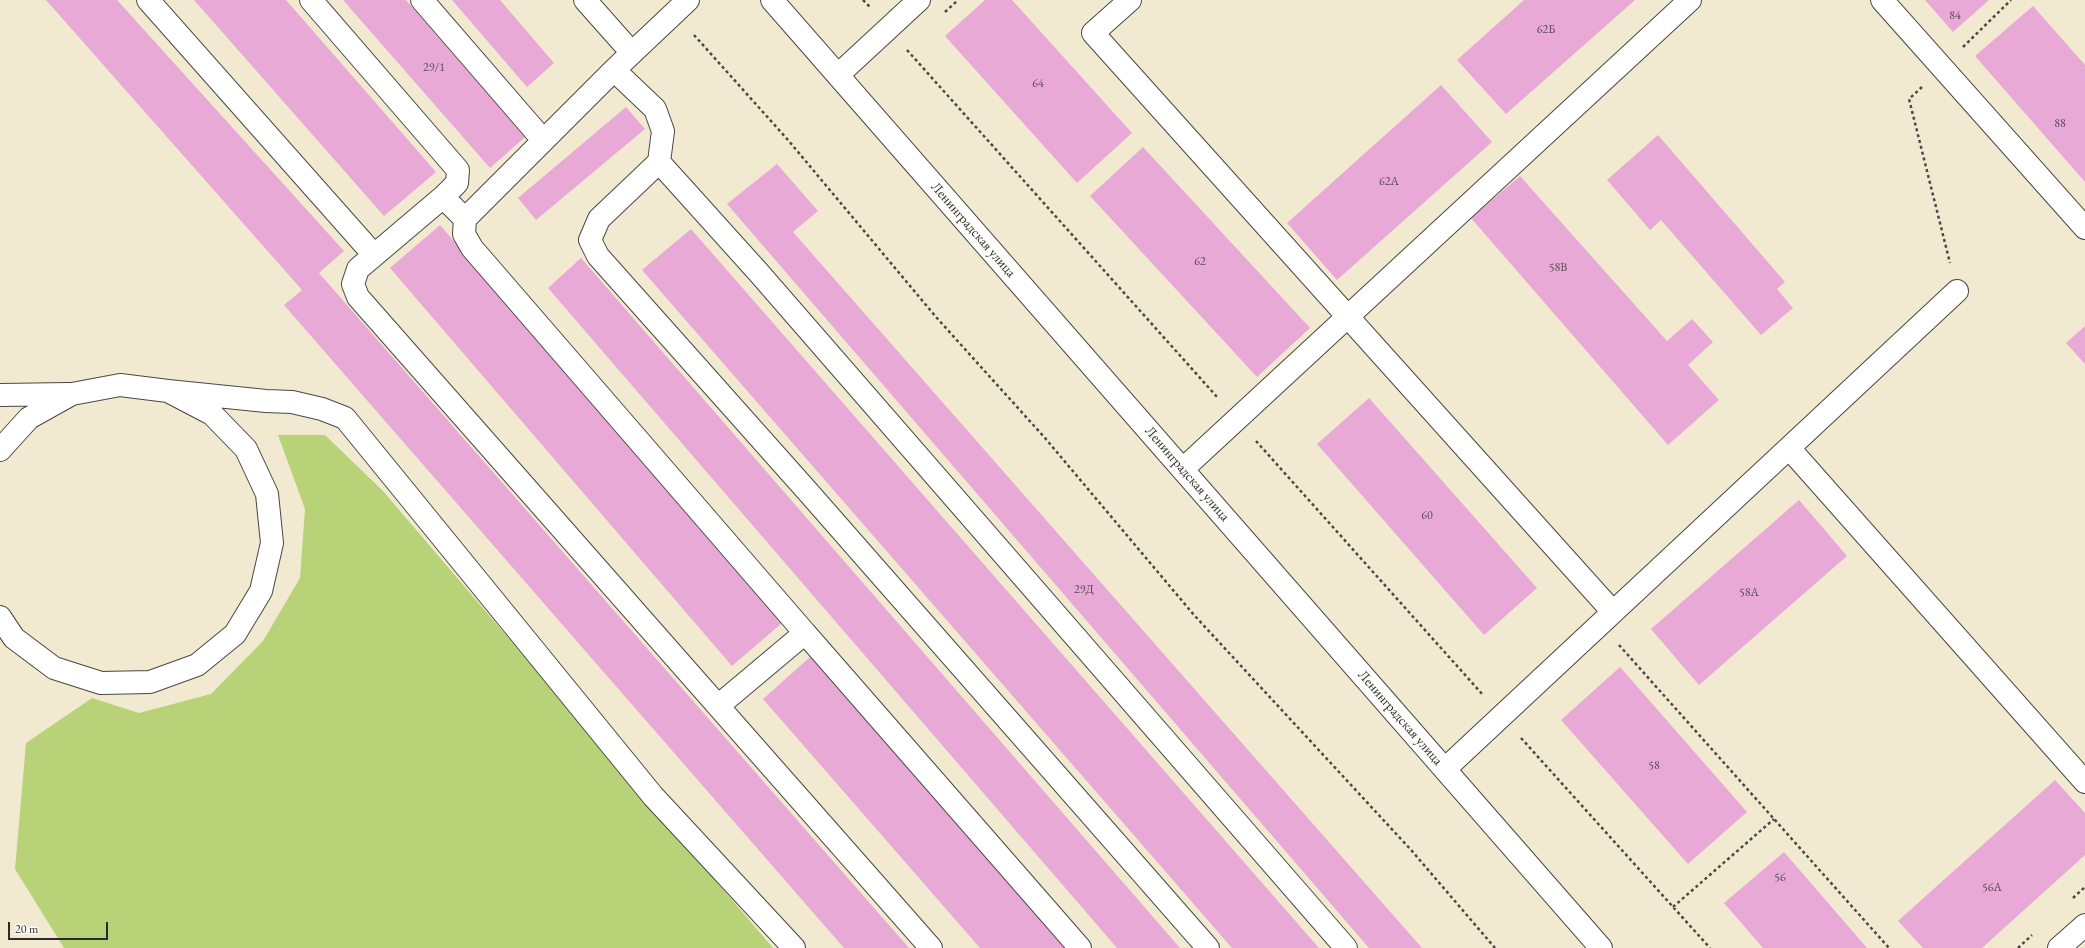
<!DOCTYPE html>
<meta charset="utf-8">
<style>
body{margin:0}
#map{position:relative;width:2085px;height:948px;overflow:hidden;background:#f2e9d1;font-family:"EB Garamond",serif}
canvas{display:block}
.scale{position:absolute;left:8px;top:922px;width:100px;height:18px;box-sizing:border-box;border:2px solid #2b2b2b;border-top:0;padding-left:5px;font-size:12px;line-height:14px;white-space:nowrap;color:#2b2b2b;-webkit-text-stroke:3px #fdfcf7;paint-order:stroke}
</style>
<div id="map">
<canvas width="2085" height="948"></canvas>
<div class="scale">20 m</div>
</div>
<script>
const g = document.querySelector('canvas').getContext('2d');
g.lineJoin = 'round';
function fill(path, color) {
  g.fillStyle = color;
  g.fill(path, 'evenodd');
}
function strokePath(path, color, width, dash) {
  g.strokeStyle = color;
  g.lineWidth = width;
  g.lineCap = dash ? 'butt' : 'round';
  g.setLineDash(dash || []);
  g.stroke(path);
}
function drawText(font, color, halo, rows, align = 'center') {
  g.font = font + ' "EB Garamond",serif';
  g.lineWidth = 3;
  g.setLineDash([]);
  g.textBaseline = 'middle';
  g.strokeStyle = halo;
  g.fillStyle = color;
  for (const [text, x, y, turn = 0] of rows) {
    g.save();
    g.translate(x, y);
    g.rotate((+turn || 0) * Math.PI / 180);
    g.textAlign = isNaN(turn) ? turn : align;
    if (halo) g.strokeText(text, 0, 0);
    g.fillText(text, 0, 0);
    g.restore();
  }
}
fill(new Path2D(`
 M 278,435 L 325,435 L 383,491 L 773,948 L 64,948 L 15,869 L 26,743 L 92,698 L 139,713 L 211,694 L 263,641 L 300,578 L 305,509 Z`), '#b8d278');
fill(new Path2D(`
 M 46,0 L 117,0 L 344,251 L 319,273 L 909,948 L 844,948 L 284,305 L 302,290 Z
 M 194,0 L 286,0 L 436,172 L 384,216 Z
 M 343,0 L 406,0 L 525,137 L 490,168 Z
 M 452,0 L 500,0 L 554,63 L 527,87 Z
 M 985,0 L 1012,0 L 1132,133 L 1077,183 L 945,36 Z
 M 1524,0 L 1635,0 L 1506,114 L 1457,60 Z
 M 1925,0 L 1989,0 L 1953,32 Z
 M 2033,6 L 2085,65 L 2085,182 L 1975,56 Z
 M 1441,85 L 1492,142 L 1337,280 L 1287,223 Z
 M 626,107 L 645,129 L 536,220 L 518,198 Z
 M 1658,135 L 1785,282 L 1777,289 L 1793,308 L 1761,335 L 1661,220 L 1650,230 L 1607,180 Z
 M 1143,147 L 1310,328 L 1257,377 L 1090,196 Z
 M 777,164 L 818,211 L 793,232 L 1422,948 L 1369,948 L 727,204 Z
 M 1520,176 L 1667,341 L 1692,319 L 1713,342 L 1688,365 L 1719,400 L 1668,445 L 1471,218 Z
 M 440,225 L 782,623 L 732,666 L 390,268 Z
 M 691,229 L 1319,948 L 1232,948 L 642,270 Z
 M 581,258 L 1180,948 L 1117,948 L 548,288 Z
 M 2085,326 L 2085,364 L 2066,343 Z
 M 1369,398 L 1537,588 L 1484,635 L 1317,444 Z
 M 1799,500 L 1847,556 L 1699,685 L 1651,629 Z
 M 810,657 L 1065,948 L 980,948 L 763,699 Z
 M 1620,667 L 1747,812 L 1688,864 L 1561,720 Z
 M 2055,780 L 2085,813 L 2085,855 L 1982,948 L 1923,948 L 1898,921 Z
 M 1784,852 L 1867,948 L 1763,948 L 1724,903 Z`), '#e9a9d6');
const minor = new Path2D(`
 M 148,0 L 374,255
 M 311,0 L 458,170 L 457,183 L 443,197
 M 422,0 L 543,140
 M 585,0 L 632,53
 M 688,0 L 614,70 L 465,219 L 443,197 L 358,269 L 353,284 L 358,297 L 931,948
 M 1130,0 L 1093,33 L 1613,612
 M 1882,0 L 2085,228
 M 614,70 L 655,109 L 663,131 L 659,162 L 759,273 L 1346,948
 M 838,75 L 919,0
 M 659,162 L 599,219 L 590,240 L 598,256 L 809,493 L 1208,948
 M 465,219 L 464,234 L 472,248 L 805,633
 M 168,391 L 266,401 L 292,402 L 322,409 L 345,418 L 653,796 L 794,948
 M 0,395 L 69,394
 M 1789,448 L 2085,782
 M 0,450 L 29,418 L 72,394 L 120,385 L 168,391 L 212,414 L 246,449 L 267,494 L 272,543 L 261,591 L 235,634 L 197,665 L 150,682 L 101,683 L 54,668 L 14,638 L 0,617
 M 1183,469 L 1690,0
 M 718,706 L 805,633 L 1080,948
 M 1445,769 L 1957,291
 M 2059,948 L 2085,925`);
const major = new Path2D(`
 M 772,0 L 1601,948`);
strokePath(minor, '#494844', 24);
strokePath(major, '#494844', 24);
strokePath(new Path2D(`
 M 863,0 L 870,7
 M 945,12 L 958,0
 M 694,35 L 788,140 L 936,317 L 1045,438 L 1194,615 L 1412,851 L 1495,948
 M 1963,47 L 2011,0
 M 907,50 L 1218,398
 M 1922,87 L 1909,99 L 1950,263
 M 1256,441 L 1483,695
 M 1619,645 L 1889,948
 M 1521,738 L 1710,948
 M 2073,898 L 2085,887
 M 1673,907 L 1774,819
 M 2018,948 L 2032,935`), '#494844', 2.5, [3, 3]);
strokePath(minor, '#fff', 22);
strokePath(major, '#fff', 22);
drawText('12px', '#5a4a56', null, [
 ["84",1955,16],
 ["62Б",1546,30],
 ["29/1",434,68],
 ["64",1038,84],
 ["88",2060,124],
 ["62А",1389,182],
 ["62",1200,262],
 ["58В",1558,268],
 ["60",1427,516],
 ["29Д",1084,590],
 ["58А",1749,593],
 ["58",1654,766],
 ["56",1780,878],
 ["56А",1992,888]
]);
drawText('14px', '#2b2b2b', '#fdfcf7', [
 ["Ленинградская улица",973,230,49],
 ["Ленинградская улица",1187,474,49],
 ["Ленинградская улица",1400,718,49]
]);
</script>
